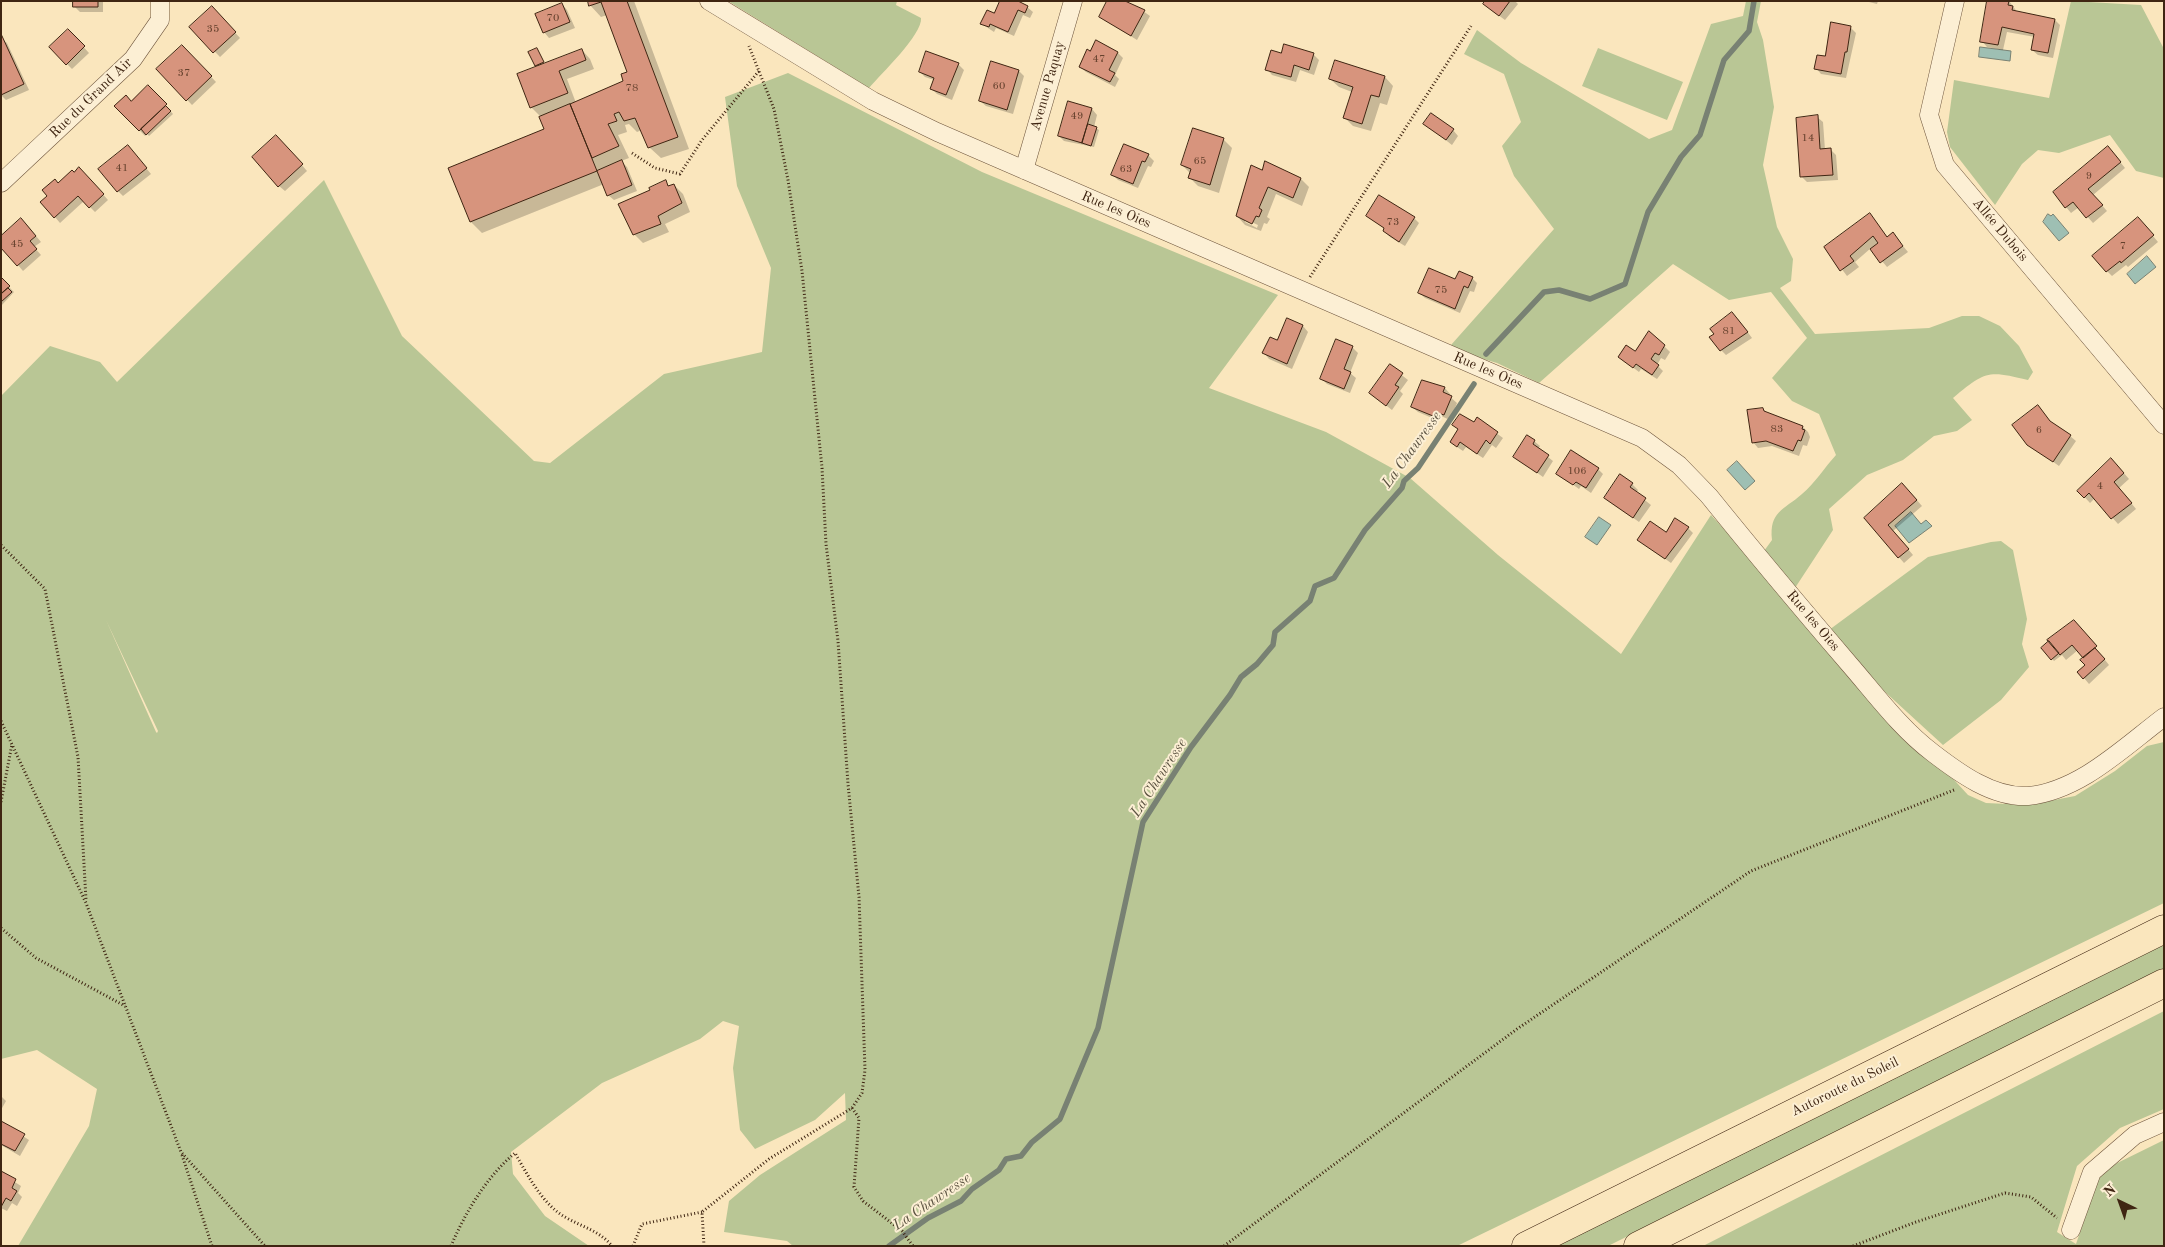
<!DOCTYPE html>
<meta charset="utf-8">
<style>
body{margin:0}
#map{position:relative;width:2165px;height:1247px;overflow:hidden;background:#fae6bd;font-family:"Old Standard TT",serif}
canvas{display:block}
.frame{position:absolute;inset:0;border:2px solid #3f2512;pointer-events:none}
.north{position:absolute;left:2095px;top:1177px;width:50px;height:50px;-webkit-text-stroke:4px #fcefd4;paint-order:stroke;rotate:318deg;font-size:14px;font-weight:700;line-height:20px;text-align:center;color:#3f2512}
.north::after{content:'';display:block;margin:auto;width:18px;height:22px;background:#3f2512;clip-path:polygon(50% 0,100% 100%,50% 72%,0 100%)}
</style>
<div id="map">
<canvas width="2165" height="1247"></canvas>
<div class="frame"></div>
<div class="north">N</div>
</div>
<script>
const g = document.querySelector('canvas').getContext('2d');
g.lineJoin = 'round';
function fill(path, color) {
  g.fillStyle = color;
  g.fill(path, 'evenodd');
}
function strokePath(path, color, width, dash) {
  g.strokeStyle = color;
  g.lineWidth = width;
  g.lineCap = dash ? 'butt' : 'round';
  g.setLineDash(dash || []);
  g.stroke(path);
}
function drawText(font, color, halo, rows, align = 'center') {
  g.font = font + ' "Old Standard TT",serif';
  g.lineWidth = 4;
  g.setLineDash([]);
  g.textBaseline = 'middle';
  g.strokeStyle = halo;
  g.fillStyle = color;
  for (const [text, x, y, turn = 0] of rows) {
    g.save();
    g.translate(x, y);
    g.rotate((+turn || 0) * Math.PI / 180);
    g.textAlign = isNaN(turn) ? turn : align;
    if (halo) g.strokeText(text, 0, 0);
    g.fillText(text, 0, 0);
    g.restore();
  }
}
fill(new Path2D(`
 M 728,1 L 897,1 L 896,5 L 921,18 C 923,34 880,75 869,88 Z
 M 1746,1 L 1761,1 L 1757,22 L 1763,40 L 1774,107 L 1763,165 L 1777,227 L 1793,259 L 1791,281 L 1780,288 L 1815,334 L 1929,328 L 1962,316 L 1979,316 L 2000,326 L 2019,346 L 2033,372 L 2028,380 C 1988,370 1985,371 1953,398 L 1972,420 L 1957,431 L 1934,436 L 1903,460 L 1867,475 L 1829,509 L 1833,530 L 1795,588 L 1764,551 L 1772,540 C 1769,511 1784,510 1802,494 C 1815,483 1825,467 1836,455 L 1819,414 L 1792,401 L 1772,378 L 1807,338 L 1771,292 L 1729,300 L 1673,264 L 1539,383 L 1497,363 L 1470,355 L 1451,345 L 1554,229 L 1514,176 L 1502,146 L 1521,122 L 1504,74 L 1464,54 L 1477,30 L 1521,63 L 1649,139 L 1672,130 L 1711,24 L 1743,16 Z
 M 2071,1 L 2141,5 L 2164,49 L 2164,178 L 2136,171 L 2110,135 L 2059,153 L 2038,150 L 2022,164 L 1995,205 L 1950,147 L 1947,132 L 1954,80 L 2049,98 Z
 M 1598,48 L 1683,82 L 1667,120 L 1582,86 Z
 M 788,73 L 982,172 L 1278,295 L 1209,388 L 1326,432 L 1410,478 L 1498,555 L 1621,654 L 1711,515 L 1968,795 L 1986,803 L 2028,805 L 2075,796 L 2115,771 L 2147,746 L 2164,742 L 2164,903 L 1457,1246 L 793,1246 L 787,1241 L 724,1232 L 729,1201 L 760,1175 L 846,1120 L 845,1093 L 815,1120 L 755,1149 L 740,1130 L 733,1068 L 739,1026 L 723,1021 L 700,1039 L 602,1083 L 511,1152 L 513,1174 L 545,1216 L 589,1246 L 18,1246 L 89,1126 L 97,1089 L 37,1050 L 1,1059 L 1,396 L 50,346 L 100,362 L 117,382 L 324,180 L 402,336 L 534,461 L 550,463 L 664,374 L 762,352 L 771,268 L 737,186 L 725,97 ZM 106,620 L 158,731 L 157,733 L 156,732 Z
 M 2001,541 L 2013,550 L 2027,619 L 2022,644 L 2029,667 L 2001,700 L 1943,745 L 1884,691 L 1829,630 L 1928,557 L 1991,542 Z
 M 2164,939 L 2164,969 L 2098,1002 L 1608,1246 L 1549,1246 Z
 M 2164,1011 L 2164,1109 L 2120,1128 L 2077,1166 L 2057,1232 L 2076,1244 L 2101,1171 L 2164,1140 L 2164,1246 L 1703,1246 Z`), '#b9c695');
const water = new Path2D(`
 M 1980,47 L 2011,51 L 2010,61 L 1979,57 Z
 M 2048,214 L 2051,216 L 2053,214 L 2069,233 L 2059,241 L 2043,222 Z
 M 2147,256 L 2156,267 L 2135,284 L 2127,274 Z
 M 1737,461 L 1755,481 L 1745,490 L 1727,470 Z
 M 1911,512 L 1921,524 L 1926,520 L 1932,526 L 1909,543 L 1895,526 Z
 M 1599,517 L 1611,525 L 1597,545 L 1585,537 Z`);
fill(water, '#9ebfb3');
strokePath(water, '#788173', 1);
fill(new Path2D(`
 M 74,1 L 103,1 L 103,12 L 80,12 L 74,6 Z
 M 589,1 L 634,1 L 689,149 L 661,158 L 649,147 L 642,130 L 637,132 L 629,124 L 625,125 L 627,132 L 618,135 L 629,158 L 621,161 L 627,167 L 637,191 L 614,200 L 608,195 L 604,184 L 482,233 L 471,222 L 450,169 L 546,130 L 540,116 L 531,107 L 538,68 L 536,66 L 537,50 L 545,65 L 582,50 L 590,59 L 594,69 L 567,79 L 576,103 L 625,82 L 628,73 L 607,15 L 601,17 L 590,5 Z
 M 1486,1 L 1515,1 L 1518,4 L 1505,20 L 1490,9 Z
 M 1865,1 L 1878,1 L 1877,4 Z
 M 1989,1 L 2009,1 L 2018,13 L 2055,20 L 2060,25 L 2053,58 L 2038,55 L 2032,50 L 2035,37 L 2007,32 L 2003,50 L 1987,47 L 1982,41 Z
 M 562,4 L 567,10 L 575,28 L 549,38 L 544,32 Z
 M 1136,6 L 1150,16 L 1137,40 L 1100,17 Z
 M 1027,7 L 1033,12 L 1030,18 L 1023,15 L 1014,36 L 996,28 L 994,32 L 982,24 L 995,15 Z
 M 217,13 L 240,38 L 220,57 L 191,27 Z
 M 1850,27 L 1856,33 L 1846,78 L 1821,74 L 1816,68 Z
 M 68,30 L 89,53 L 72,69 L 50,47 Z
 M 1,38 L 7,43 L 29,90 L 6,100 L 1,95 Z
 M 1096,42 L 1118,53 L 1123,58 L 1115,75 L 1119,79 L 1115,87 L 1086,72 L 1080,67 Z
 M 182,46 L 216,82 L 192,105 L 158,69 Z
 M 1313,54 L 1319,60 L 1314,75 L 1300,70 L 1296,82 L 1272,75 L 1267,69 Z
 M 958,64 L 964,70 L 952,100 L 937,94 L 932,89 L 934,80 L 925,77 L 920,72 Z
 M 1019,71 L 1024,76 L 1013,114 L 986,106 L 980,101 Z
 M 1385,77 L 1393,86 L 1387,105 L 1380,103 L 1371,131 L 1353,126 L 1344,117 L 1352,92 L 1339,87 L 1330,79 Z
 M 148,86 L 173,114 L 149,136 L 147,134 L 145,136 L 116,106 L 131,102 Z
 M 1069,102 L 1092,109 L 1097,115 L 1094,127 L 1099,130 L 1094,147 L 1064,141 L 1059,136 Z
 M 1817,117 L 1823,122 L 1825,150 L 1831,150 L 1836,155 L 1838,180 L 1807,182 L 1802,177 Z
 M 1425,124 L 1453,130 L 1458,136 L 1452,145 Z
 M 1194,130 L 1224,140 L 1232,148 L 1219,193 L 1198,186 L 1190,178 L 1191,174 L 1182,165 Z
 M 282,142 L 307,171 L 285,191 L 279,186 Z
 M 133,152 L 151,174 L 123,196 L 118,191 Z
 M 2113,153 L 2125,168 L 2093,195 L 2107,211 L 2093,223 L 2079,207 L 2071,213 L 2066,207 Z
 M 1148,155 L 1154,161 L 1151,167 L 1148,166 L 1138,188 L 1118,180 L 1113,175 Z
 M 1263,172 L 1301,179 L 1309,187 L 1302,206 L 1276,194 L 1267,217 L 1270,219 L 1267,224 L 1264,223 L 1261,231 L 1245,225 L 1237,216 ZM 1245,219 L 1258,225 L 1257,228 L 1245,222 Z
 M 74,174 L 85,174 L 108,200 L 95,212 L 84,201 L 60,223 L 55,217 L 58,185 Z
 M 665,182 L 670,187 L 674,185 L 683,194 L 690,212 L 665,224 L 669,232 L 643,243 L 634,234 L 651,191 Z
 M 1870,214 L 1888,238 L 1893,234 L 1908,252 L 1887,267 L 1871,248 L 1855,262 L 1859,267 L 1847,276 L 1826,248 Z
 M 1367,216 L 1414,218 L 1419,223 L 1405,246 L 1390,237 L 1384,231 L 1385,229 Z
 M 2143,224 L 2158,242 L 2128,267 L 2126,265 L 2112,276 L 2107,271 Z
 M 27,225 L 41,242 L 34,247 L 41,255 L 23,271 L 18,265 Z
 M 1472,278 L 1477,283 L 1474,292 L 1470,291 L 1460,313 L 1425,298 L 1419,293 L 1456,280 Z
 M 1,279 L 14,292 L 1,306 Z
 M 1287,319 L 1303,326 L 1308,332 L 1292,369 L 1269,359 L 1264,353 L 1278,342 Z
 M 1738,319 L 1752,338 L 1726,355 L 1721,350 Z
 M 1650,332 L 1670,352 L 1665,360 L 1661,358 L 1657,365 L 1663,371 L 1657,379 L 1641,369 L 1639,372 L 1619,357 L 1636,353 Z
 M 1352,347 L 1358,353 L 1350,373 L 1356,378 L 1350,393 L 1327,384 L 1321,378 Z
 M 1390,366 L 1408,380 L 1400,391 L 1403,394 L 1392,410 L 1370,393 Z
 M 1423,381 L 1445,388 L 1450,394 L 1449,396 L 1457,403 L 1450,420 L 1441,416 L 1439,421 L 1418,412 L 1412,407 Z
 M 1763,409 L 1768,414 L 1803,427 L 1808,432 L 1810,437 L 1807,446 L 1803,445 L 1799,456 L 1772,446 L 1758,448 L 1753,442 Z
 M 1477,419 L 1503,438 L 1496,448 L 1492,445 L 1483,458 L 1466,447 L 1463,451 L 1457,447 L 1459,430 L 1454,425 L 1474,423 Z
 M 1528,436 L 1540,446 L 1538,449 L 1553,461 L 1543,477 L 1515,457 Z
 M 2070,436 L 2076,441 L 2059,466 L 2028,444 Z
 M 2117,465 L 2129,479 L 2119,488 L 2136,509 L 2118,524 L 2095,498 L 2090,503 L 2079,491 Z
 M 1598,469 L 1603,474 L 1591,493 L 1581,486 L 1579,489 L 1558,474 Z
 M 1620,476 L 1632,484 L 1638,490 L 1636,493 L 1651,505 L 1639,522 L 1605,498 Z
 M 1908,490 L 1922,506 L 1893,531 L 1913,555 L 1904,563 L 1865,518 Z
 M 1688,528 L 1693,533 L 1671,563 L 1639,540 Z
 M 2079,627 L 2109,665 L 2089,684 L 2079,672 L 2086,665 L 2085,658 L 2078,650 L 2066,660 L 2062,655 L 2054,661 L 2043,648 Z
 M 1,1096 L 6,1101 L 1,1110 Z
 M 1,1122 L 29,1140 L 20,1156 L 1,1145 Z
 M 1,1173 L 21,1186 L 18,1193 L 22,1197 L 17,1206 L 12,1203 L 7,1211 L 1,1208 Z`), '#0003');
strokePath(new Path2D(`
 M 1486,354 L 1544,292 L 1559,290 L 1590,299 L 1625,284 L 1648,212 L 1681,157 L 1700,135 L 1724,60 L 1749,31 L 1754,1
 M 889,1246 L 928,1218 L 961,1201 L 972,1189 L 999,1170 L 1006,1159 L 1021,1156 L 1032,1142 L 1060,1119 L 1098,1028 L 1143,822 L 1191,747 L 1230,695 L 1241,677 L 1257,664 L 1273,645 L 1275,632 L 1310,601 L 1315,586 L 1334,578 L 1365,530 L 1402,488 L 1404,481 L 1418,468 L 1474,384`), '#788173', 5.5);
const building = new Path2D(`
 M 73,1 L 98,1 L 98,7 L 73,7 Z
 M 588,1 L 627,1 L 678,137 L 648,148 L 635,118 L 624,121 L 619,112 L 614,114 L 617,121 L 608,124 L 619,146 L 592,158 L 570,104 L 623,81 L 621,74 L 627,72 L 601,2 L 589,6 Z
 M 1000,1 L 1018,1 L 1028,6 L 1025,13 L 1018,10 L 1008,32 L 990,24 L 989,27 L 980,24 L 987,10 L 994,13 Z
 M 1107,1 L 1125,1 L 1145,10 L 1131,36 L 1099,17 Z
 M 1485,1 L 1510,1 L 1499,16 L 1483,4 Z
 M 1987,1 L 2009,1 L 2008,5 L 2013,6 L 2012,10 L 2055,19 L 2048,53 L 2031,50 L 2034,34 L 2002,27 L 1998,45 L 1980,42 Z
 M 562,3 L 570,22 L 543,33 L 535,14 Z
 M 212,6 L 236,32 L 213,53 L 189,27 Z
 M 1831,22 L 1851,26 L 1847,52 L 1845,52 L 1841,74 L 1814,69 L 1817,55 L 1825,56 Z
 M 68,29 L 85,46 L 66,65 L 49,47 Z
 M 2,36 L 24,84 L 1,95 L 1,37 Z
 M 1096,40 L 1118,52 L 1109,70 L 1115,73 L 1110,82 L 1079,67 L 1087,49 L 1090,51 Z
 M 1284,44 L 1314,53 L 1309,70 L 1294,65 L 1291,77 L 1265,70 L 1271,50 L 1281,53 Z
 M 182,45 L 212,76 L 186,101 L 156,69 Z
 M 537,48 L 544,62 L 535,66 L 528,52 Z
 M 582,49 L 586,60 L 559,71 L 568,93 L 530,108 L 517,74 Z
 M 926,51 L 959,63 L 946,95 L 930,89 L 934,78 L 919,72 Z
 M 1335,60 L 1385,76 L 1379,97 L 1371,95 L 1362,124 L 1343,118 L 1353,87 L 1329,79 Z
 M 991,61 L 1019,70 L 1007,110 L 979,101 Z
 M 148,85 L 167,104 L 139,131 L 114,106 L 126,95 L 131,101 Z
 M 1068,101 L 1092,108 L 1082,143 L 1058,136 Z
 M 570,104 L 597,171 L 470,222 L 448,168 L 544,129 L 539,117 Z
 M 166,106 L 171,111 L 146,135 L 141,129 Z
 M 1431,113 L 1454,129 L 1446,140 L 1423,124 Z
 M 1818,115 L 1820,149 L 1831,148 L 1833,175 L 1800,177 L 1796,118 Z
 M 1088,124 L 1097,127 L 1091,146 L 1082,143 Z
 M 1193,128 L 1224,138 L 1210,185 L 1188,178 L 1191,169 L 1181,165 Z
 M 276,135 L 303,164 L 278,187 L 252,157 Z
 M 1124,144 L 1149,154 L 1145,162 L 1142,161 L 1133,184 L 1111,175 Z
 M 128,145 L 147,168 L 117,192 L 98,169 Z
 M 2108,146 L 2121,162 L 2088,189 L 2103,205 L 2086,218 L 2073,202 L 2065,208 L 2053,192 Z
 M 622,160 L 632,185 L 607,196 L 597,171 Z
 M 1265,161 L 1301,178 L 1293,198 L 1268,187 L 1259,208 L 1262,210 L 1259,217 L 1256,216 L 1252,224 L 1236,216 L 1251,165 L 1262,170 Z
 M 79,167 L 104,194 L 89,208 L 78,196 L 54,218 L 40,202 L 47,196 L 42,190 L 55,179 L 58,183 L 72,170 L 74,172 Z
 M 666,180 L 668,186 L 674,184 L 682,203 L 658,216 L 661,224 L 633,235 L 618,204 L 650,190 L 649,188 Z
 M 1379,195 L 1415,217 L 1399,242 L 1383,231 L 1384,228 L 1366,216 Z
 M 1870,213 L 1887,237 L 1893,232 L 1903,246 L 1880,263 L 1870,249 L 1878,243 L 1873,236 L 1850,256 L 1854,261 L 1840,271 L 1824,247 Z
 M 2138,217 L 2154,235 L 2121,263 L 2120,261 L 2106,272 L 2092,256 Z
 M 21,218 L 36,236 L 30,241 L 37,249 L 17,266 L 1,248 L 1,236 Z
 M 1429,268 L 1455,279 L 1459,271 L 1473,277 L 1468,288 L 1464,286 L 1455,309 L 1418,293 Z
 M 1,277 L 10,286 L 1,294 Z
 M 8,288 L 12,292 L 1,302 L 1,294 Z
 M 1732,312 L 1748,332 L 1720,351 L 1709,337 L 1714,334 L 1710,329 Z
 M 1287,318 L 1303,325 L 1287,364 L 1262,353 L 1270,337 L 1277,340 Z
 M 1649,331 L 1665,345 L 1659,355 L 1655,353 L 1651,359 L 1659,365 L 1652,375 L 1636,364 L 1633,368 L 1618,357 L 1626,345 L 1635,351 Z
 M 1336,339 L 1353,346 L 1344,369 L 1351,372 L 1344,389 L 1320,379 Z
 M 1390,364 L 1403,373 L 1395,385 L 1399,387 L 1386,406 L 1369,393 Z
 M 1422,380 L 1445,387 L 1443,392 L 1452,396 L 1444,415 L 1435,412 L 1433,416 L 1411,407 Z
 M 2038,405 L 2050,421 L 2071,435 L 2053,462 L 2027,445 L 2012,425 Z
 M 1763,408 L 1764,411 L 1803,426 L 1802,429 L 1805,430 L 1801,441 L 1798,440 L 1793,451 L 1766,441 L 1752,443 L 1747,410 Z
 M 1460,414 L 1474,422 L 1477,417 L 1498,432 L 1490,444 L 1486,440 L 1477,454 L 1460,442 L 1457,447 L 1450,442 L 1458,429 L 1452,425 Z
 M 1527,435 L 1535,440 L 1533,444 L 1549,455 L 1537,473 L 1513,457 Z
 M 1571,450 L 1599,468 L 1586,488 L 1576,482 L 1573,485 L 1556,474 Z
 M 2111,458 L 2124,473 L 2114,482 L 2132,503 L 2111,519 L 2089,493 L 2084,498 L 2077,491 Z
 M 1620,474 L 1633,483 L 1630,487 L 1646,498 L 1633,518 L 1604,498 Z
 M 1902,483 L 1917,500 L 1888,525 L 1909,549 L 1898,558 L 1864,518 Z
 M 1675,518 L 1689,527 L 1665,559 L 1637,540 L 1650,521 L 1666,532 Z
 M 2074,620 L 2097,646 L 2083,658 L 2072,645 L 2060,655 L 2047,640 Z
 M 2049,641 L 2059,653 L 2051,660 L 2041,648 Z
 M 2095,648 L 2105,659 L 2083,679 L 2077,672 L 2085,665 L 2080,660 Z
 M 1,1121 L 25,1134 L 15,1151 L 1,1144 Z
 M 1,1171 L 16,1179 L 12,1188 L 17,1191 L 11,1201 L 6,1198 L 1,1207 Z`);
fill(building, '#d7947d');
strokePath(building, '#3f2512', 1);
const street = new Path2D(`
 M 709,1 L 873,101 L 937,132 L 1642,438 L 1679,465 L 1709,496 C 1755,553 1802,609 1850,665 C 1876,695 1901,729 1933,753 C 1959,773 1993,798 2028,796 C 2080,791 2124,747 2164,717
 M 1955,1 L 1929,115 L 1945,165 L 2164,425
 M 1024,170 L 1073,1
 M 1,183 L 133,59 L 160,20 L 160,1
 M 2071,1230 L 2092,1172 L 2135,1135 L 2164,1122`);
const highway = new Path2D(`
 M 1526,1246 L 2164,929
 M 1638,1246 L 2164,983`);
strokePath(street, '#6e553d', 19);
strokePath(highway, '#3f2512', 29);
strokePath(new Path2D(`
 M 632,153 L 655,168 L 680,174 L 702,140 L 759,71
 M 1310,277 L 1471,26
 M 1,545 L 45,589 L 78,757 L 86,900
 M 1,721 L 86,903 L 181,1152 L 265,1246
 M 1,802 L 12,744
 M 1,928 L 36,958 L 125,1006
 M 852,1108 L 859,1118 L 854,1187 L 863,1201 L 902,1231 L 913,1246
 M 182,1155 L 212,1246
 M 451,1246 C 465,1213 487,1176 515,1153 C 527,1174 543,1205 565,1217 C 582,1227 600,1231 612,1246
 M 633,1246 L 642,1224 L 702,1212
 M 704,1246 L 702,1212 L 769,1159 L 852,1108 L 862,1093 L 865,1070 L 859,897 L 848,784 L 838,641 L 826,544 L 822,468 L 802,271 L 788,180 L 774,109 L 749,46
 M 1224,1246 L 1517,1029 L 1751,871 L 1954,790
 M 1853,1246 L 1916,1222 L 2005,1193 L 2031,1197 L 2057,1218`), '#3f2512', 3, [1, 2.5]);
strokePath(street, '#fcefd4', 18);
strokePath(highway, '#fae6bd', 28);
drawText('11px', '#65412d', null, [
 ["70",553,18],
 ["35",213,29],
 ["47",1099,59],
 ["37",184,73],
 ["60",999,86],
 ["78",632,88],
 ["49",1077,116],
 ["14",1808,138],
 ["65",1200,161],
 ["41",122,168],
 ["63",1126,169],
 ["9",2089,176],
 ["73",1393,222],
 ["45",17,244],
 ["7",2123,246],
 ["75",1441,290],
 ["81",1729,331],
 ["83",1777,429],
 ["6",2039,430],
 ["106",1577,471],
 ["4",2100,486]
]);
drawText('14px', '#3f2512', '#fcefd4', [
 ["Avenue Paquay",1048,86,-74],
 ["Rue du Grand Air",91,98,-44],
 ["Rue les Oies",1116,210,23],
 ["Allée Dubois",2000,230,50],
 ["Rue les Oies",1488,371,23],
 ["Rue les Oies",1813,621,50],
 ["Autoroute du Soleil",1845,1087,-26]
]);
drawText('italic 15px', '#5c5342', '#fcefd4', [
 ["La Chawresse",1412,450,-54],
 ["La Chawresse",1159,778,-57],
 ["La Chawresse",932,1202,-34]
]);
</script>
